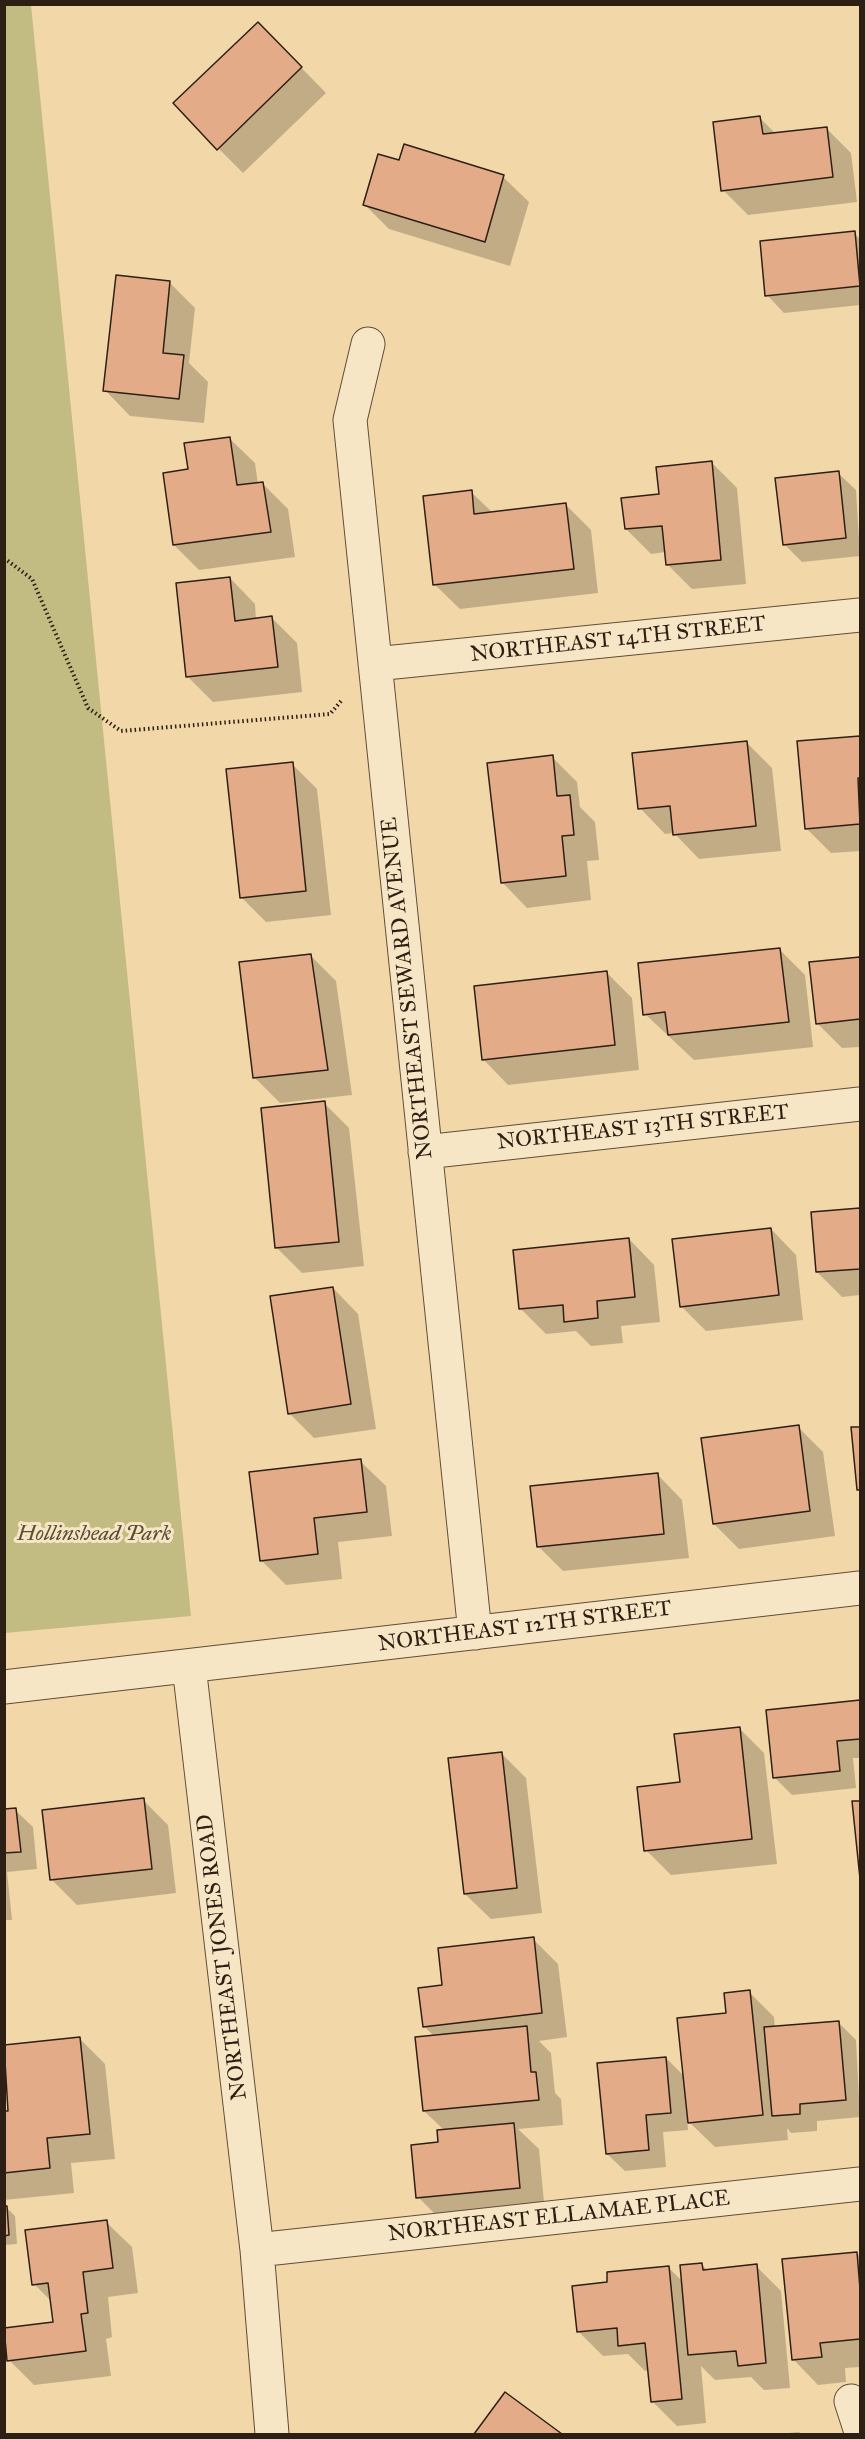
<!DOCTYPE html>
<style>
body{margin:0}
#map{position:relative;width:865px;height:2439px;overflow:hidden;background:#f2d8a8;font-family:"IM FELL Great Primer",serif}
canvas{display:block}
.frame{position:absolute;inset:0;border:6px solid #2e1f14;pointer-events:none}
</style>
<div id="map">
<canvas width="865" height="2439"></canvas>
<div class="frame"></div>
</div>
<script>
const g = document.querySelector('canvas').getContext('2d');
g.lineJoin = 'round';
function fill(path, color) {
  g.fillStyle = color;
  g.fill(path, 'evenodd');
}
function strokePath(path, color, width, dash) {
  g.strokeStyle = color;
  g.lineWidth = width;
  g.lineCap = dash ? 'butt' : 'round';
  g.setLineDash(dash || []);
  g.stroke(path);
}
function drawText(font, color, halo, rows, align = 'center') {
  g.font = font + ' "IM FELL Great Primer",serif';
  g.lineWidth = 6;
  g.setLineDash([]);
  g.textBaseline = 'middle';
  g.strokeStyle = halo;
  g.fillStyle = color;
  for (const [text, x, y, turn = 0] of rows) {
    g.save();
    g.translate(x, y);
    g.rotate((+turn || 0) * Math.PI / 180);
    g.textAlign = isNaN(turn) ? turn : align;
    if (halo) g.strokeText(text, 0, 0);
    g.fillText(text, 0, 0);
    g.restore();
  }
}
fill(new Path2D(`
 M 31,5 L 191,1616 L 5,1633 L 4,5 Z`), '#c3bc82');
fill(new Path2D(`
 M 283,49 L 326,93 L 243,173 L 218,148 Z
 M 760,118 L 776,134 L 826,128 L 851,153 L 857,202 L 748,215 L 723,190 Z
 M 400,162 L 503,177 L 529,202 L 510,266 L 389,229 L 364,204 Z
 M 854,233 L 860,239 L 860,305 L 784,313 L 767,295 Z
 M 170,283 L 195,308 L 189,363 L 208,382 L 204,423 L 130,416 L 105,390 Z
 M 229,438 L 255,463 L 258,484 L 263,484 L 288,509 L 295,557 L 199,570 L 174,545 L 190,471 Z
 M 712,463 L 737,488 L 746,584 L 692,589 L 667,564 L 666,552 L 651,554 L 626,529 L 661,495 Z
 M 838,473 L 856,490 L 860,556 L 802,562 L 784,544 Z
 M 471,492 L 493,513 L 566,505 L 591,530 L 598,593 L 460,609 L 434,584 Z
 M 230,578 L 255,604 L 256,620 L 272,618 L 297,643 L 302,692 L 213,702 L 187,676 Z
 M 860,737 L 860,851 L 831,853 L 806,828 L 799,742 Z
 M 747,743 L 772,768 L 781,851 L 699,859 L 674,833 L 665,834 L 640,808 Z
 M 552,757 L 577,782 L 580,807 L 595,822 L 599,860 L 587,861 L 591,900 L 527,908 L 502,882 Z
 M 292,764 L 317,789 L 331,915 L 266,922 L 241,897 Z
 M 780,950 L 805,975 L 813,1047 L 694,1060 L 645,1014 Z
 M 310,955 L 336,981 L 352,1095 L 280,1103 L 254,1077 Z
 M 860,959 L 860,1047 L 842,1048 L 817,1023 L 810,964 Z
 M 606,972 L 632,998 L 639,1070 L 508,1085 L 483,1059 Z
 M 324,1103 L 349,1128 L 364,1266 L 302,1273 L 277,1248 Z
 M 860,1209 L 860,1295 L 842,1297 L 817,1272 L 812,1213 Z
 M 771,1229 L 796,1255 L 803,1320 L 706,1331 L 681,1306 Z
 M 629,1239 L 654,1265 L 660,1322 L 621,1326 L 623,1343 L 591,1346 L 576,1331 L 546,1334 L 521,1309 Z
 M 333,1288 L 358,1314 L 376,1429 L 314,1438 L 289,1413 Z
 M 798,1427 L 823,1452 L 835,1536 L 739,1549 L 714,1524 Z
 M 860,1428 L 860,1491 L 852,1429 Z
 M 360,1461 L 386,1486 L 392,1536 L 338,1542 L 342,1579 L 286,1585 L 261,1560 Z
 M 657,1474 L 682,1500 L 689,1558 L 563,1571 L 538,1546 Z
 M 860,1701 L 860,1758 L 853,1758 L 856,1788 L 792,1795 L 774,1777 L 768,1711 Z
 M 739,1728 L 764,1753 L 777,1864 L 671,1875 L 646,1850 L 681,1784 Z
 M 501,1753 L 526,1778 L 542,1913 L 491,1919 L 465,1894 Z
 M 143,1800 L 168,1825 L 176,1893 L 77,1905 L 52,1880 Z
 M 860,1802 L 860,1864 L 854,1803 Z
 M 15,1810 L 33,1827 L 37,1869 L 7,1872 L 12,1920 L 4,1920 L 4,1811 Z
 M 533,1939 L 558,1964 L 567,2037 L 539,2041 L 551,2053 L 555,2093 L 561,2099 L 563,2125 L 518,2129 L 539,2149 L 545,2213 L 443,2222 L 418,2197 L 445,2131 L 424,2111 L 435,2037 L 424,2026 L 443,1986 Z
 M 749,1992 L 774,2017 L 775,2028 L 838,2022 L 856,2040 L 860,2117 L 817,2121 L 817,2131 L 791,2133 L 787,2128 L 788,2140 L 715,2147 L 687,2120 L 688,2130 L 663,2132 L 666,2167 L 625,2171 L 607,2154 L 666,2058 L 685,2077 L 728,2014 Z
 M 79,2038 L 105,2064 L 115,2159 L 71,2163 L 74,2193 L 4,2200 L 4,2113 L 10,2112 L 4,2046 Z
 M 6,2207 L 15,2216 L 17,2244 L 4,2245 L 4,2208 Z
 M 106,2222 L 132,2247 L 138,2293 L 108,2297 L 112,2337 L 106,2339 L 111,2376 L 34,2385 L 9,2360 L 54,2323 L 52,2302 L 34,2284 Z
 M 857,2253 L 860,2257 L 860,2367 L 845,2368 L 846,2382 L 818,2385 L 793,2359 Z
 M 701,2264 L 708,2271 L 756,2266 L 781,2291 L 790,2388 L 764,2390 L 751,2377 L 715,2380 L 701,2366 L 706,2423 L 677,2426 L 652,2401 L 649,2370 L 645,2371 L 628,2354 L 603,2356 L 578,2331 L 609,2284 L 669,2268 L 683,2282 Z
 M 506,2394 L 560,2434 L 476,2434 Z
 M 799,2432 L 801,2434 L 777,2434 Z`), '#0003');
const building = new Path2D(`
 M 258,22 L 302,67 L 217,150 L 173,103 Z
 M 760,116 L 763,134 L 827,127 L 833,177 L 721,191 L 713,122 Z
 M 404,144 L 504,175 L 485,242 L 363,205 L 378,154 L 399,160 Z
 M 855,231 L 860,286 L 765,296 L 760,241 Z
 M 116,275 L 170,281 L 163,353 L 184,355 L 179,399 L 103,391 Z
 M 230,437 L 237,485 L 263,482 L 271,532 L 173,545 L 163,473 L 188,469 L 184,443 Z
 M 712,461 L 721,560 L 666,565 L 662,526 L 625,529 L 621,498 L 659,494 L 656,467 Z
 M 839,471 L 846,538 L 783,545 L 775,478 Z
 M 472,490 L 474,514 L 566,503 L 574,569 L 433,585 L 423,496 Z
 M 230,577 L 235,621 L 272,616 L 278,667 L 186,677 L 176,583 Z
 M 860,736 L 860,778 L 858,778 L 860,824 L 805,829 L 797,741 Z
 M 747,741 L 756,826 L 673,835 L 670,806 L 638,809 L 632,753 Z
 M 553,755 L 557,796 L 570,795 L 574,835 L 562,836 L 566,876 L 501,883 L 487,763 Z
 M 293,762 L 306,891 L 240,898 L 226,769 Z
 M 780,948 L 789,1022 L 668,1035 L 665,1012 L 643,1015 L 638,963 Z
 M 311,954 L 328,1070 L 253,1078 L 239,962 Z
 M 860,957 L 860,1019 L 816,1024 L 809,962 Z
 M 607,971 L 615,1045 L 482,1060 L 474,986 Z
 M 325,1101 L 339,1242 L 275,1248 L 261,1108 Z
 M 860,1208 L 860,1269 L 816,1272 L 811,1212 Z
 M 771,1228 L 779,1295 L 680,1307 L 672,1239 Z
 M 629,1238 L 635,1297 L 597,1301 L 598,1318 L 564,1322 L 563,1305 L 519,1309 L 513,1250 Z
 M 333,1287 L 351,1404 L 288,1414 L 270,1296 Z
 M 799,1425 L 810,1511 L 713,1524 L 701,1438 Z
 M 851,1427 L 860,1427 L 860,1490 L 857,1490 Z
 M 361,1459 L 367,1512 L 314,1518 L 318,1554 L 260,1561 L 249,1472 Z
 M 658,1473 L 664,1534 L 537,1547 L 530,1486 Z
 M 860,1700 L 860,1739 L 837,1741 L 840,1771 L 773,1778 L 766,1710 Z
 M 740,1727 L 752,1839 L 644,1851 L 637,1787 L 680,1782 L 674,1734 Z
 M 502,1752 L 517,1888 L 464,1894 L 448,1758 Z
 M 144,1798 L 152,1869 L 50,1880 L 42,1810 Z
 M 852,1801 L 860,1801 L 860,1879 Z
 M 16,1808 L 21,1852 L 4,1853 L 4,1809 Z
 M 534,1937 L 542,2013 L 423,2027 L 418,1988 L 442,1985 L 438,1948 Z
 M 750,1990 L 763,2115 L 688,2123 L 677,2018 L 726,2013 L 724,1993 Z
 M 839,2021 L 846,2100 L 800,2104 L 800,2114 L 772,2116 L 764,2027 Z
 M 527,2026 L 531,2072 L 536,2072 L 539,2100 L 423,2111 L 415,2037 Z
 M 80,2037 L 90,2134 L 47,2138 L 50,2168 L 4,2173 L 4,2111 L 8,2111 L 4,2045 Z
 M 666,2057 L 671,2113 L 646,2115 L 649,2150 L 606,2154 L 597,2063 Z
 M 514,2123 L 520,2188 L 416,2198 L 411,2145 L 438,2142 L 437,2130 Z
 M 4,2206 L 7,2206 L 9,2235 L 4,2236 Z
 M 107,2220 L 113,2268 L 83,2272 L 88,2313 L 81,2314 L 86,2351 L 7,2361 L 4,2328 L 53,2322 L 48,2283 L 32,2285 L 25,2230 Z
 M 857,2252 L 860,2289 L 860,2339 L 820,2343 L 822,2357 L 792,2360 L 782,2259 Z
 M 702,2263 L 703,2270 L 757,2264 L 766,2363 L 738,2366 L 736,2351 L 688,2355 L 680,2265 Z
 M 669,2266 L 682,2399 L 651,2402 L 645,2343 L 618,2346 L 617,2328 L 577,2332 L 572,2286 L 607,2282 L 607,2272 Z
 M 505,2392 L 562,2434 L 474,2434 Z`);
fill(building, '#e3ab87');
strokePath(building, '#2e1f14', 1.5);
const minor = new Path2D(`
 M 368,344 L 350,420 L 475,1633
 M 375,664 L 860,615
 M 425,1152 L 860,1104
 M 189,1666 L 257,2250 L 272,2434
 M 4,1687 L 860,1588
 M 257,2250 L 860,2184
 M 851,2401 L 860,2429`);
strokePath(minor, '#5f4d39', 35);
strokePath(new Path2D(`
 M 4,558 L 32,579 L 88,708 L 121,731 L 330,714 L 342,700`), '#2e1f14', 4, [1.5, 3]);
strokePath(minor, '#f7e6c6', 33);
drawText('22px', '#2e1f14', '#f7e6c6', [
 ["NORTHEAST 14TH STREET",618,640,-6],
 ["NORTHEAST SEWARD AVENUE",408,988,-96],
 ["NORTHEAST 13TH STREET",643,1128,-6],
 ["NORTHEAST 12TH STREET",525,1627,-7],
 ["NORTHEAST JONES ROAD",223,1957,-97],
 ["NORTHEAST ELLAMAE PLACE",559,2217,-6]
]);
drawText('italic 22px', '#5b4e35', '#f7e6c6', [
 ["Hollinshead Park",94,1535]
]);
</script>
